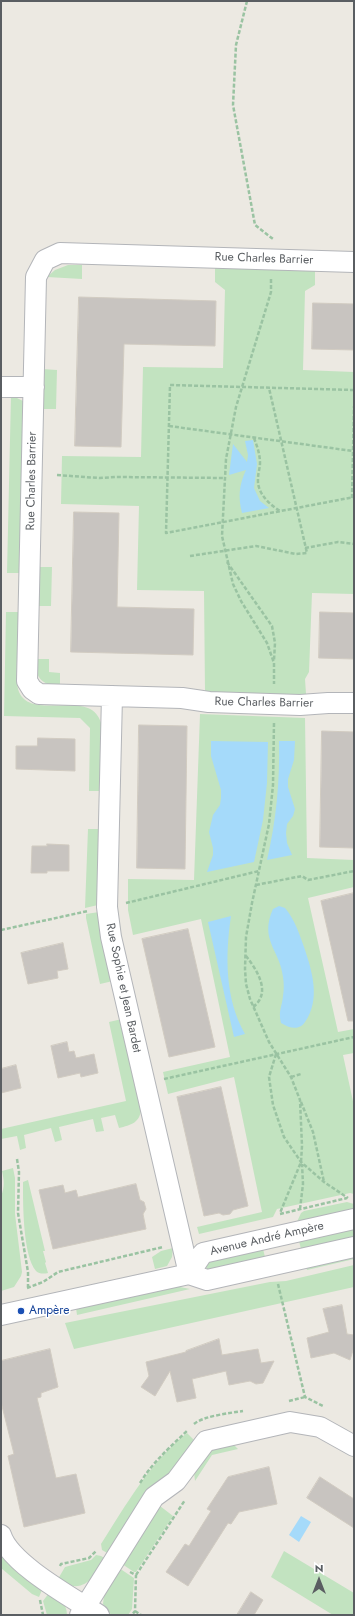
<!DOCTYPE html>
<meta charset="utf-8">
<style>
body{margin:0}
#map{position:relative;width:355px;height:1616px;overflow:hidden;background:#ece9e2;font-family:Jost,sans-serif}
canvas{display:block}
.frame{position:absolute;inset:0;border:2px solid #5a5e62;pointer-events:none}
.north{position:absolute;left:299px;top:1560px;width:40px;height:40px;-webkit-text-stroke:3px #fff;paint-order:stroke;rotate:0deg;font-size:11px;font-weight:700;line-height:16px;text-align:center;color:#5a5e62}
.north::after{content:'';display:block;margin:auto;width:14px;height:18px;background:#5a5e62;clip-path:polygon(50% 0,100% 100%,50% 72%,0 100%)}
</style>
<div id="map">
<canvas width="355" height="1616"></canvas>
<div class="frame"></div>
<div class="north">N</div>
</div>
<script>
const g = document.querySelector('canvas').getContext('2d');
g.lineJoin = 'round';
function fill(path, color) {
  g.fillStyle = color;
  g.fill(path, 'evenodd');
}
function strokePath(path, color, width, dash) {
  g.strokeStyle = color;
  g.lineWidth = width;
  g.lineCap = dash ? 'butt' : 'round';
  g.setLineDash(dash || []);
  g.stroke(path);
}
function drawText(font, color, halo, rows, align = 'center') {
  g.font = font + ' Jost,sans-serif';
  g.lineWidth = 3;
  g.setLineDash([]);
  g.textBaseline = 'middle';
  g.strokeStyle = halo;
  g.fillStyle = color;
  for (const [text, x, y, turn = 0] of rows) {
    g.save();
    g.translate(x, y);
    g.rotate((+turn || 0) * Math.PI / 180);
    g.textAlign = isNaN(turn) ? turn : align;
    if (halo) g.strokeText(text, 0, 0);
    g.fillText(text, 0, 0);
    g.restore();
  }
}
fill(new Path2D(`
 M 68,265 L 82,265 L 82,279 L 47,277 L 55,270 Z
 M 215,268 L 315,270 L 315,285 L 305,291 L 303,370 L 354,372 L 354,594 L 312,593 L 309,672 L 305,679 L 306,694 L 299,698 L 205,692 L 204,591 L 137,590 L 139,506 L 61,504 L 62,456 L 141,457 L 143,367 L 223,368 L 225,290 L 215,282 Z
 M 42,369 L 57,370 L 56,409 L 42,409 Z
 M 11,395 L 23,401 L 24,408 L 21,573 L 7,573 Z
 M 38,567 L 52,567 L 51,606 L 37,606 Z
 M 6,612 L 20,612 C 19,628 14,680 19,692 C 32,722 91,687 101,723 C 106,739 102,773 101,791 L 89,791 L 90,728 L 80,718 L 4,716 Z
 M 35,659 L 49,659 L 49,672 L 60,673 L 60,687 C 40,684 36,678 35,659 Z
 M 200,714 L 305,718 L 307,858 L 354,860 L 354,887 L 308,898 L 338,1032 L 354,1029 L 354,1053 L 343,1055 L 354,1106 L 354,1194 L 350,1193 L 277,1209 L 273,1217 L 199,1234 L 197,1227 L 262,1212 L 234,1077 L 168,1094 L 163,1072 L 230,1057 L 201,919 L 133,935 L 128,910 L 128,879 L 194,880 Z
 M 88,829 L 100,829 L 98,905 L 85,908 Z
 M 99,912 L 113,981 L 100,984 L 86,918 L 86,914 Z
 M 122,1019 L 141,1109 C 140,1123 131,1125 119,1128 L 115,1115 L 101,1118 L 104,1131 L 96,1132 L 93,1119 L 59,1127 L 62,1140 L 55,1142 L 51,1128 L 24,1135 L 26,1148 L 20,1150 L 17,1136 L 1,1139 L 1,1129 L 126,1101 L 109,1022 Z
 M 13,1168 L 15,1178 L 15,1214 L 22,1272 L 21,1276 L 14,1287 L 1,1291 L 1,1196 C 5,1187 4,1180 2,1171 Z
 M 28,1180 L 45,1251 L 43,1251 L 46,1262 L 45,1263 L 48,1273 C 44,1274 39,1274 36,1271 C 23,1256 23,1205 23,1185 L 23,1182 Z
 M 347,1202 L 354,1204 L 354,1213 L 296,1224 L 301,1213 L 304,1211 Z
 M 354,1225 L 354,1241 L 302,1253 L 298,1237 Z
 M 262,1245 L 266,1261 L 208,1270 L 205,1266 L 206,1259 Z
 M 173,1248 L 172,1257 L 167,1266 L 155,1269 L 152,1257 L 161,1251 Z
 M 354,1252 L 354,1259 L 307,1270 L 305,1263 Z
 M 354,1265 L 354,1287 L 74,1349 L 65,1323 L 270,1282 L 286,1281 Z
 M 175,1286 L 190,1289 L 77,1315 L 76,1308 Z
 M 187,1433 L 195,1441 L 109,1554 L 102,1550 L 101,1544 C 126,1505 150,1462 187,1433 Z
 M 232,1443 L 238,1449 L 212,1455 L 195,1481 L 194,1472 L 207,1450 Z
 M 160,1506 L 173,1516 L 136,1572 L 134,1572 L 122,1564 Z
 M 284,1551 L 354,1593 L 354,1615 L 333,1615 L 271,1577 Z
 M 1,1552 L 42,1590 L 39,1597 L 32,1594 L 1,1568 Z
 M 96,1555 L 101,1556 L 106,1559 C 98,1570 89,1588 73,1586 C 68,1585 62,1582 58,1579 L 65,1567 L 91,1560 Z
 M 119,1568 L 134,1578 L 132,1609 L 128,1615 L 112,1615 L 108,1612 L 103,1604 L 104,1595 Z
 M 49,1593 C 59,1599 67,1603 67,1615 L 47,1615 L 43,1601 Z`), '#c2e3c0');
fill(new Path2D(`
 M 253,440 L 257,464 L 254,488 L 260,501 L 269,508 L 242,513 C 238,497 239,485 246,470 L 229,475 L 233,444 L 247,462 L 248,455 L 245,441 Z
 M 211,741 L 268,742 L 267,783 L 263,820 L 254,862 L 207,872 L 213,855 L 213,848 L 209,832 L 213,815 L 220,805 L 221,798 L 221,790 L 211,756 Z
 M 279,741 L 295,741 L 294,760 L 288,779 L 288,787 L 295,809 L 293,816 L 287,824 L 286,833 L 287,843 L 292,855 L 267,860 C 276,821 280,782 279,741 Z
 M 279,906 L 285,908 C 295,920 299,933 304,947 C 312,971 321,999 305,1022 C 299,1031 289,1028 281,1023 C 278,1011 282,1007 283,996 C 284,990 284,983 283,977 C 280,950 259,940 273,909 Z
 M 231,916 C 225,956 225,999 245,1034 L 234,1037 L 208,922 Z
 M 301,1516 L 311,1522 L 299,1542 L 289,1535 Z`), '#a5dafa');
const building = new Path2D(`
 M 79,297 L 216,301 L 215,346 L 124,344 L 121,447 L 75,446 Z
 M 313,303 L 354,304 L 354,350 L 312,349 Z
 M 74,512 L 119,513 L 117,607 L 194,609 L 193,655 L 71,652 Z
 M 320,612 L 354,613 L 354,659 L 319,658 Z
 M 139,725 L 187,726 L 185,869 L 137,868 Z
 M 322,731 L 354,732 L 354,848 L 320,847 Z
 M 38,738 L 75,739 L 75,771 L 16,769 L 16,746 L 37,746 Z
 M 47,844 L 69,845 L 69,871 L 47,871 L 47,873 L 31,873 L 32,846 L 47,846 Z
 M 354,893 L 354,1021 L 348,1021 L 321,901 Z
 M 188,929 L 215,1047 L 169,1057 L 142,939 Z
 M 63,943 L 68,969 L 57,971 L 58,978 L 28,984 L 21,953 Z
 M 67,1042 L 69,1052 L 74,1051 L 76,1058 L 94,1054 L 98,1073 L 81,1077 L 80,1073 L 58,1078 L 51,1046 Z
 M 16,1065 L 21,1088 L 1,1093 L 1,1069 Z
 M 221,1087 L 248,1206 L 233,1210 L 230,1214 L 223,1215 L 219,1213 L 204,1216 L 177,1097 Z
 M 136,1184 L 140,1200 L 144,1202 L 146,1209 L 143,1214 L 146,1229 L 53,1249 L 39,1190 L 63,1185 L 65,1193 L 76,1190 L 78,1197 Z
 M 342,1305 L 347,1334 L 354,1335 L 354,1347 L 350,1360 L 334,1353 L 311,1358 L 307,1338 L 329,1332 L 323,1309 Z
 M 219,1339 L 222,1355 L 258,1349 L 261,1363 L 274,1361 L 263,1383 L 256,1384 L 250,1381 L 229,1385 L 226,1371 L 192,1379 L 196,1398 L 177,1402 L 170,1371 L 155,1396 L 141,1387 L 149,1376 L 146,1362 L 186,1352 L 186,1351 Z
 M 50,1349 L 58,1387 L 41,1393 L 41,1397 L 37,1398 L 56,1478 L 76,1474 L 85,1513 L 24,1527 L 8,1456 L 14,1454 L 1,1402 L 1,1361 Z
 M 269,1467 L 277,1504 L 239,1512 L 231,1524 L 228,1523 L 188,1586 L 166,1572 L 185,1544 L 189,1546 L 211,1511 L 207,1509 L 228,1477 Z
 M 320,1477 L 354,1499 L 354,1528 L 307,1498 Z
 M 251,1592 L 263,1600 L 254,1615 L 237,1615 Z`);
fill(building, '#c8c4c0');
strokePath(building, '#d1cbc1', 1);
const minor = new Path2D(`
 M 354,262 L 60,253 L 45,260 L 36,277 L 27,681 L 32,689 L 39,694 L 182,698 L 209,702 L 300,705 L 328,703 L 354,703
 M 1,387 L 34,387
 M 112,696 L 107,907 L 111,937 L 189,1274
 M 189,1274 L 203,1253 L 354,1219
 M 1,1315 L 189,1274 L 207,1280 L 354,1247
 M 1,1535 C 10,1564 73,1598 99,1615
 M 80,1615 L 154,1497 L 176,1481 L 206,1441 L 290,1422 L 320,1427 L 354,1446`);
strokePath(minor, '#b3b5b9', 22);
strokePath(new Path2D(`
 M 247,1 L 236,45 L 233,105 L 255,225 L 273,239
 M 271,279 L 271,292 L 236,407 L 226,459 L 222,536 L 233,584 L 241,601 L 267,643 L 274,663 L 274,684
 M 354,390 L 170,385 L 166,533 L 354,497
 M 169,426 L 353,451
 M 254,438 C 257,446 260,454 260,463 C 260,468 258,473 258,479 C 257,493 269,504 280,511
 M 57,475 L 99,478 L 116,477 L 225,478
 M 352,498 L 354,406
 M 305,548 L 338,542 L 354,544
 M 190,556 L 256,546 L 296,554 L 307,553 L 269,388
 M 227,562 L 272,626 L 275,643 L 274,660
 M 274,723 L 273,785 L 269,824 L 252,903 L 246,937 L 245,969 L 246,984 L 250,999 L 269,1042 L 291,1077 L 300,1100 L 302,1146 L 301,1162 L 280,1213
 M 256,885 L 302,876 L 308,880 L 354,871
 M 126,903 L 259,871
 M 1,930 L 88,911
 M 246,956 C 257,970 272,993 253,1007
 M 276,1054 L 269,1077 L 273,1105 L 284,1137 L 301,1162 L 324,1182 L 348,1198
 M 291,1077 L 301,1074
 M 164,1079 L 354,1037
 M 301,1102 L 313,1132 L 324,1182
 M 17,1159 L 19,1172 L 18,1213 L 28,1272 L 28,1287
 M 300,1209 L 303,1184 L 302,1164
 M 280,1214 L 347,1198
 M 278,1284 L 305,1397 L 323,1406
 M 27,1288 L 43,1282 L 58,1272 L 163,1247
 M 289,1401 L 305,1397
 M 194,1424 C 203,1416 230,1413 243,1411
 M 140,1483 C 153,1462 170,1447 187,1431
 M 60,1566 L 61,1564 L 89,1558 L 96,1551
 M 130,1572 L 136,1575 L 135,1611 L 132,1615
 M 136,1575 L 185,1500
 M 40,1600 L 43,1615
 M 135,1611 L 141,1615`), '#9ac3a2', 2.5, [4, 2]);
strokePath(minor, '#fff', 20);
for (const [x, y, r, color] of [
 [21,1311,4,"#1a4fb4"]
]) {
  const dot = new Path2D();
  dot.arc(x, y, r, 0, 2 * Math.PI);
  g.fillStyle = color;
  g.fill(dot);
  strokePath(dot, '#fff', 1.5);
}
drawText('12px', '#5a5e62', '#fff', [
 ["Rue Charles Barrier",264,259,2],
 ["Rue Charles Barrier",32,481,-89],
 ["Rue Charles Barrier",264,703,1],
 ["Rue Sophie et Jean Bardet",123,988,78],
 ["Avenue André Ampère",267,1239,-13]
]);
drawText('12px', '#164399', '#fff', [
 ["Ampère",29,1311]
], 'left');
</script>
